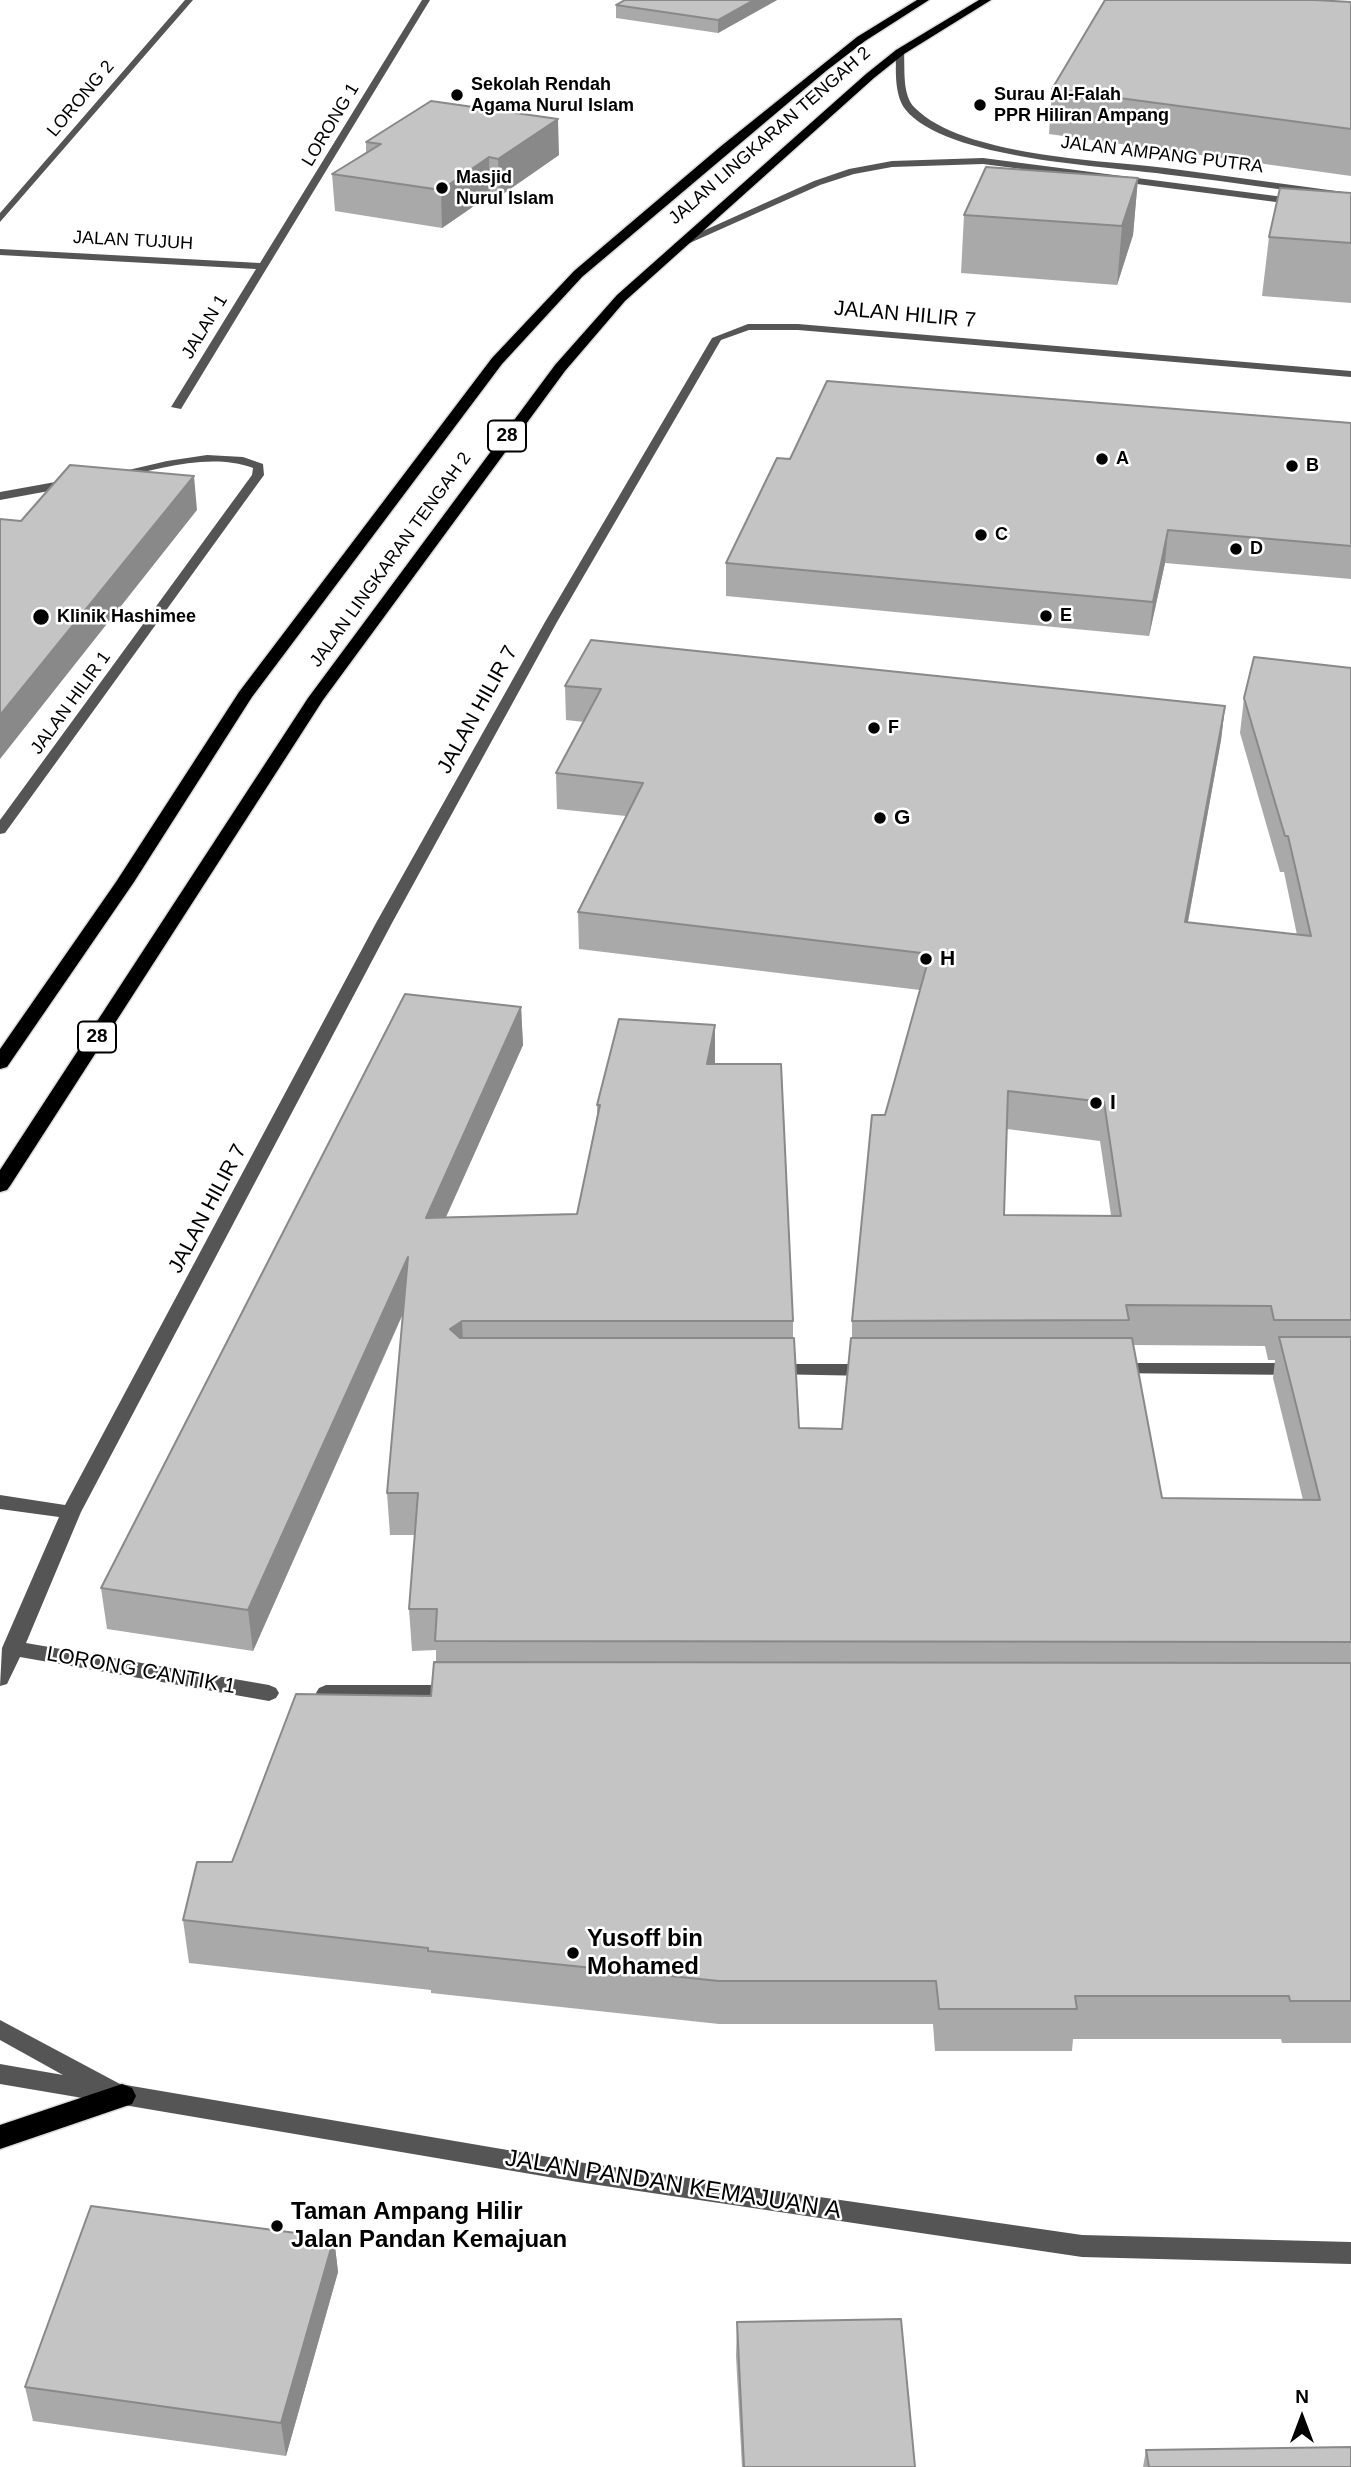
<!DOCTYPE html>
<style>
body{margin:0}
#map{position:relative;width:1351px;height:2467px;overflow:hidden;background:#fff;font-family:Arial,sans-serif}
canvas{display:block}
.north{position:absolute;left:1267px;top:2383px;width:70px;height:70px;-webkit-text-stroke:5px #fff;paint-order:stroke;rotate:0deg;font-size:19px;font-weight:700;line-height:28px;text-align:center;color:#000}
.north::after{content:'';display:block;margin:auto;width:24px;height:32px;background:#000;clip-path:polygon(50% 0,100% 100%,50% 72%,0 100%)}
</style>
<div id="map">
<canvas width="1351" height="2467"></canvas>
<div class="north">N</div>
</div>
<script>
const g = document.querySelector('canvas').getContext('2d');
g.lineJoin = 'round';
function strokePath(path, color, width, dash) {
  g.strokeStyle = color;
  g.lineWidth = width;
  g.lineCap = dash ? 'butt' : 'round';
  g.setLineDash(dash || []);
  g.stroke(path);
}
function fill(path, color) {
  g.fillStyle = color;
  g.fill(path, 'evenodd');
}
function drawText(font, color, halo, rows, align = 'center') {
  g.font = font + ' Arial,sans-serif';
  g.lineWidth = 5;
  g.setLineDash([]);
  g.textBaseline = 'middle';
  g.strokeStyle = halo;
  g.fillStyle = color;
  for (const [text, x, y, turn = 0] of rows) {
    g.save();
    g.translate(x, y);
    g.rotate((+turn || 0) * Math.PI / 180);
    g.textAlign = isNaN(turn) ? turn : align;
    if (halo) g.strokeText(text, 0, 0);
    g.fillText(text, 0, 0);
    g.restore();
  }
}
const highway = new Path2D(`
 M 917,0 L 929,0 L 865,41 L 826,71 L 582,277 L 502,364 L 252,697 L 134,882 L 7,1067 L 0,1069 L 0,1049 L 116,882 L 239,692 L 492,358 L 574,271 L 720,147 L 857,37 Z
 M 979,0 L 991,0 L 904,54 L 874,78 L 625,301 L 565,371 L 323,700 L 10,1186 L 7,1190 L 0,1192 L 0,1170 L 308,698 L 555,365 L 617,295 L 866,74 L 896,50 Z
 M 122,2084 L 132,2088 L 136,2096 L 132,2104 L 0,2149 L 0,2125 Z`);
strokePath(highway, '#dbdbdb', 3);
fill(new Path2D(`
 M 185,0 L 193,0 L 0,222 L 0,213 Z
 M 422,0 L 430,0 L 181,409 L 171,407 L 256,269 L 0,255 L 0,249 L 260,263 Z
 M 900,49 L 904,52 C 905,69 902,96 915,108 C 963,156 1100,160 1166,168 C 1228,176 1289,185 1351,193 L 1351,199 C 1291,191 1231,182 1171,175 C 1109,166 945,160 905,109 C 894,94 896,70 896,52 Z
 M 983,158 L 1299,199 L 1304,202 L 1299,205 L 983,164 L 892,167 L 854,174 L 820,185 L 683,246 L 674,244 L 814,181 L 849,169 L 892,161 Z
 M 748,324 L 798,324 L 1351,371 L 1351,377 L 798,330 L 749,330 L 721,340 L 557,622 L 392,923 L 81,1512 L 26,1643 L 269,1685 L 276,1688 L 279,1693 L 276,1698 L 269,1701 L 20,1657 L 7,1684 L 0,1686 L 2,1648 L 59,1517 L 0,1509 L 0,1495 L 65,1505 L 376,923 L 545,622 L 712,338 Z
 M 207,455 L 243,457 L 263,464 L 264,475 L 5,833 L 0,834 L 0,820 L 252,475 L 253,468 C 208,452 158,470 113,479 L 107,475 L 167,461 Z
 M 72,479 L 78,483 L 76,486 L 0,500 L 0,492 Z
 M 1117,1363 L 1295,1363 L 1304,1369 L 1295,1375 L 1110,1373 L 1108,1369 L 1110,1365 Z
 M 774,1364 L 872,1364 L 881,1370 L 872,1376 L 767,1374 L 765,1370 L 767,1366 Z
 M 326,1685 L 456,1685 L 463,1688 L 466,1693 L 463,1698 L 456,1701 L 326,1701 L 319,1698 L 316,1693 L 319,1688 Z
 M 0,2020 L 120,2084 L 578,2162 L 1082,2235 L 1351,2242 L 1351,2264 L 1082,2257 L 578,2182 L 0,2084 L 0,2064 L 63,2075 L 0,2040 Z`), '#555');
fill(highway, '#000');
fill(new Path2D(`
 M 625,0 L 777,0 L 718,33 L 616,18 L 616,5 Z
 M 1351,2 L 1351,176 L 1049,134 L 1052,89 Z
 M 366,142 L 559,155 L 500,196 L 490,195 L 442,228 L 335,211 L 332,174 L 366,152 Z
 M 1138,178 L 1133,235 L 1117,285 L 961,273 L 964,215 Z
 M 1351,193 L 1351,303 L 1262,296 L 1269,237 Z
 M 1351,423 L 1351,579 L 1165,563 L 1149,636 L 726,596 L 726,563 L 790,459 Z
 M 1351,668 L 1351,2043 L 1282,2043 L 1281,2039 L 1073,2039 L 1072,2051 L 935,2051 L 933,2024 L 719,2024 L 431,1993 L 431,1990 L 189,1963 L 183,1920 L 232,1862 L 431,1696 L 436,1662 L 436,1650 L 412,1651 L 409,1609 L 415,1535 L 390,1535 L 387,1493 L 403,1314 L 253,1651 L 107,1629 L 101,1588 L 521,1007 L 523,1045 L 446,1217 L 577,1214 L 597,1115 L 597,1105 L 714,1064 L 793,1321 L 793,1338 L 799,1428 L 842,1429 L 852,1338 L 852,1321 L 885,1115 L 920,990 L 579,949 L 578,912 L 626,816 L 557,809 L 556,773 L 584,722 L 566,720 L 565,686 L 1225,706 L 1221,740 L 1188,922 L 1297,935 L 1284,872 L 1280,872 L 1240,733 L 1244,698 ZM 1007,1129 L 1100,1141 L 1111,1215 L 1004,1215 ZM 1133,1345 L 1265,1346 L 1268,1360 L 1275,1360 L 1273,1378 L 1303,1500 L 1162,1498 Z
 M 334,2238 L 338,2272 L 286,2456 L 33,2421 L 25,2387 Z
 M 737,2322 L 915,2467 L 742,2467 L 736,2356 Z
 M 1146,2450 L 1351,2467 L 1143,2467 Z`), '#a9a9a9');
fill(new Path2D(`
 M 754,0 L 777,0 L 718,33 L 718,20 Z
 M 558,119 L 559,155 L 500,196 L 498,159 Z
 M 489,157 L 490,195 L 442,228 L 441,190 Z
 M 1138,178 L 1133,235 L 1117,285 L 1122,226 Z
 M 194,476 L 197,510 L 0,759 L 0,715 Z
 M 1168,530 L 1165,563 L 1149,636 L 1153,602 Z
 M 1225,706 L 1221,740 L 1181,959 L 1185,922 Z
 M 521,1007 L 523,1045 L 428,1257 L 426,1218 Z
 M 715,1025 L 715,1063 L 707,1102 L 707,1064 Z
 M 408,1257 L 410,1297 L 253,1651 L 248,1610 Z
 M 462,1321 L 464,1361 L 450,1329 Z
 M 334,2238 L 338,2272 L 286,2456 L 281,2423 Z`), '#898989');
const building = new Path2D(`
 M 625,0 L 754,0 L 718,20 L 616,5 Z
 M 1105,0 L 1315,0 L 1351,2 L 1351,129 L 1052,89 Z
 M 431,101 L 558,119 L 498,159 L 489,157 L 441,190 L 332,174 L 381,144 L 366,142 Z
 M 986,167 L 1138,178 L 1122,226 L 964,215 Z
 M 1280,188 L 1351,193 L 1351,243 L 1269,237 Z
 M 827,381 L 1351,423 L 1351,546 L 1168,530 L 1153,602 L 726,563 L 777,458 L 790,459 Z
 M 70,465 L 194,476 L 0,715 L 0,519 L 21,521 Z
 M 591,640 L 1225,706 L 1185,922 L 1311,936 L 1288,836 L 1285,836 L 1244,698 L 1254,657 L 1351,668 L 1351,1320 L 1274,1320 L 1271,1306 L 1126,1305 L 1129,1320 L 852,1321 L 872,1115 L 885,1115 L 930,954 L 578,912 L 643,783 L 556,773 L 601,689 L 565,686 ZM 1008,1091 L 1104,1102 L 1121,1216 L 1004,1215 Z
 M 405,994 L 521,1007 L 426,1218 L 577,1214 L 600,1105 L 597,1105 L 619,1019 L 715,1025 L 707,1064 L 781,1064 L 793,1321 L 462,1321 L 450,1329 L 460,1338 L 794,1338 L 799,1428 L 842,1429 L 851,1338 L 1132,1338 L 1162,1498 L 1320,1500 L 1279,1337 L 1351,1337 L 1351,1642 L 435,1641 L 437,1609 L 409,1609 L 418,1493 L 387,1493 L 408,1257 L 248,1610 L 101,1588 Z
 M 434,1662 L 1351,1663 L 1351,2001 L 1290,2001 L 1289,1996 L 1075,1996 L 1077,2009 L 939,2009 L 936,1981 L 719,1981 L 428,1951 L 428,1948 L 183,1920 L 197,1862 L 232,1862 L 296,1694 L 431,1696 Z
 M 91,2206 L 334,2238 L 281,2423 L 25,2387 Z
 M 901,2319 L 915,2467 L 744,2467 L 737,2322 Z
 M 1351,2447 L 1351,2467 L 1149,2467 L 1146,2450 Z`);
fill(building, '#c4c4c4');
strokePath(building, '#898989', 2);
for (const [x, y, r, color] of [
 [457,95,7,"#000"],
 [980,105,7,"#000"],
 [442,188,7,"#000"],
 [1102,459,7,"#000"],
 [1292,466,7,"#000"],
 [981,535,7,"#000"],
 [1236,549,7,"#000"],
 [1046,616,7,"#000"],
 [41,617,9,"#000"],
 [874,728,7,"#000"],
 [880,818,7,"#000"],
 [926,959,7,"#000"],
 [1096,1103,7,"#000"],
 [573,1953,7,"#000"],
 [277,2226,7,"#000"]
]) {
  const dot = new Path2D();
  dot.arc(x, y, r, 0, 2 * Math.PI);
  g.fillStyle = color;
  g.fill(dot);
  strokePath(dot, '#fff', 2.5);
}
drawText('bold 18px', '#000', '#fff', [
 ["Sekolah Rendah",471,85],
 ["Agama Nurul Islam",471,106],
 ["Surau Al-Falah",994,95],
 ["PPR Hiliran Ampang",994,116],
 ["Masjid",456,178],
 ["Nurul Islam",456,199],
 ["A",1116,459],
 ["B",1306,466],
 ["C",995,535],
 ["D",1250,549],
 ["E",1060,616],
 ["Klinik Hashimee",57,617],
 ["F",888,728]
], 'left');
drawText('18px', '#000', '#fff', [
 ["LORONG 2",81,99,-50],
 ["LORONG 1",331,125,-59],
 ["JALAN LINGKARAN TENGAH 2",770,136,-41],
 ["JALAN AMPANG PUTRA",1162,155,7],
 ["JALAN TUJUH",133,241,3],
 ["JALAN 1",205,327,-59],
 ["JALAN LINGKARAN TENGAH 2",391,560,-54],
 ["JALAN HILIR 1",71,703,-54]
]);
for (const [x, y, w] of [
 [507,436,38],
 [97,1037,38]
]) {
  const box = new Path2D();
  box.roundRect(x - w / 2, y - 15.5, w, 31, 5);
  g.fillStyle = '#fff';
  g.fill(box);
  strokePath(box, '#000', 2);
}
drawText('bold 19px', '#000', null, [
 ["28",507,436],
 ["28",97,1037]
]);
drawText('21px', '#000', '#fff', [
 ["JALAN HILIR 7",905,315,5],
 ["JALAN HILIR 7",478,710,-61],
 ["JALAN HILIR 7",208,1209,-62],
 ["LORONG CANTIK 1",141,1671,10]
]);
drawText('bold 21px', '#000', '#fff', [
 ["G",894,818],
 ["H",940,959],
 ["I",1110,1103]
], 'left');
drawText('bold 24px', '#000', '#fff', [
 ["Yusoff bin",587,1939],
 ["Mohamed",587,1967],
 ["Taman Ampang Hilir",291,2212],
 ["Jalan Pandan Kemajuan",291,2240]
], 'left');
drawText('24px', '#000', '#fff', [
 ["JALAN PANDAN KEMAJUAN A",673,2185,9]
]);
</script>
